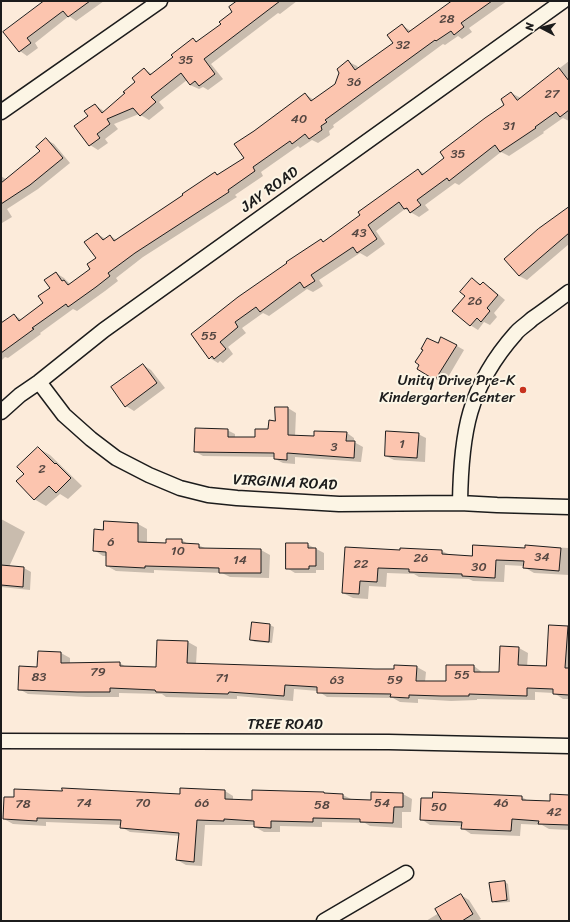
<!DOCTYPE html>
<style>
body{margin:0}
#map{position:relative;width:570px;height:922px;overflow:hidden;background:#fcebda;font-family:Sriracha,sans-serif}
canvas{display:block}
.frame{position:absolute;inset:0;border:2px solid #1c1c1c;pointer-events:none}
.north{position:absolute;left:522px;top:8px;width:40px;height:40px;-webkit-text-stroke:3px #fcf5e5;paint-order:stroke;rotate:276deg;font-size:11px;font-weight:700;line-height:16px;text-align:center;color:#1c1c1c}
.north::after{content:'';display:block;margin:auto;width:14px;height:18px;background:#1c1c1c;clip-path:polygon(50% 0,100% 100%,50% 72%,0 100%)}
</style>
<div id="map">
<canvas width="570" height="922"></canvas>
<div class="frame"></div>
<div class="north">N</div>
</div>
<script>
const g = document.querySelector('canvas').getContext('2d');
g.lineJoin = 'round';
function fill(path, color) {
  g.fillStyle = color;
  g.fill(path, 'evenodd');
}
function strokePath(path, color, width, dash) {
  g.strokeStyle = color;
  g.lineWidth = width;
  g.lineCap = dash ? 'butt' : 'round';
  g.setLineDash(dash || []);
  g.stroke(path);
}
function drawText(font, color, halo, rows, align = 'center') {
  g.font = font + ' Sriracha,sans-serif';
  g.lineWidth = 4;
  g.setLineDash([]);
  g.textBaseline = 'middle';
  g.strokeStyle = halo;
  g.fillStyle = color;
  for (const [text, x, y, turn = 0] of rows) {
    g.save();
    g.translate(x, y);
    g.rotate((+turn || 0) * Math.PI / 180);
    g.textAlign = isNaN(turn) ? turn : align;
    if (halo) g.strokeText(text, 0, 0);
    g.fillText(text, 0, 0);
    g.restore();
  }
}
fill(new Path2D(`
 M 48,1 L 104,1 L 76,21 L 69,16 L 35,43 L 38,48 L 27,56 L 20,51 L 44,4 Z
 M 238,1 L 297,1 L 280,14 L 278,13 L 211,64 L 223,79 L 208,90 L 203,87 L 199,89 L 190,85 L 187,80 L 159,102 L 164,108 L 149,120 L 139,114 L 114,124 L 118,129 L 105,139 L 108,143 L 98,150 L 90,145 L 89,116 L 95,105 L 105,112 L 126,93 L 137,82 L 144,69 L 152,74 L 174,58 L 193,39 L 198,42 L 222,24 L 234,12 Z
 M 453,1 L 507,1 L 469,28 L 472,32 L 462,39 L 458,36 L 445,45 L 443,44 L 333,125 L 334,127 L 329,131 L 330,135 L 318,143 L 312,140 L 300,148 L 298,146 L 261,172 L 263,176 L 235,195 L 237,197 L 143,257 L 116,278 L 118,281 L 105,291 L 77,311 L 73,309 L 40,333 L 41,334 L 8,358 L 5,357 L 1,361 L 1,324 L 14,315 L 22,320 L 44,304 L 56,273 L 64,278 L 70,284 L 92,269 L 98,258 L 97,234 L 106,239 L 110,236 L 117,240 L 215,173 L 219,175 L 245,158 L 255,131 L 305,94 L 314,100 L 336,84 L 349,62 L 357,66 L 359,69 L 394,43 L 402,25 L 411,31 Z
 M 569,61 L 569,121 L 563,118 L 543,132 L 544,133 L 509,156 L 501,152 L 459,185 L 455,183 L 425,205 L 429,210 L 419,217 L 405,209 L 376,231 L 385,244 L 367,257 L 360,253 L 319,280 L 323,286 L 313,292 L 307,289 L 269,316 L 263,313 L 242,328 L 246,333 L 228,347 L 233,354 L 223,363 L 220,361 L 218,363 L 210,358 L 192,335 L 321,240 L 324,242 L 361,215 L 418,170 L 425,174 L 506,105 L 511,93 L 521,98 Z
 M 47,140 L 54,144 L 70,163 L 38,189 L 7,209 L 12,217 L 2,223 L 1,222 L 1,176 L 7,180 L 41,151 Z
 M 569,208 L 569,244 L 527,280 L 519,276 Z
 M 472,279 L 482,285 L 483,284 L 491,288 L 505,300 L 494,313 L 497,317 L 490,325 L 484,322 L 478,330 L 470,325 L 467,296 Z
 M 438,344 L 457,346 L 464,350 L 444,384 L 418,369 Z
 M 143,365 L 151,370 L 165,388 L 134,411 L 126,406 Z
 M 276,408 L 288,408 L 296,413 L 295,437 L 315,437 L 347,433 L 354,438 L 354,442 L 363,447 L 361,462 L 295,457 L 295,464 L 283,463 L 275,459 L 275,457 L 203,456 L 196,452 L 227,430 L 235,434 L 235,438 L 256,438 L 269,430 L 276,422 Z
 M 418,434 L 426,438 L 425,462 L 394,460 L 386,456 Z
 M 38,448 L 50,455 L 82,486 L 68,499 L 60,494 L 46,506 L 34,499 L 25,474 Z
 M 1,519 L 25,532 L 9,567 L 24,568 L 31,572 L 30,590 L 1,587 Z
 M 105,522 L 138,524 L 147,529 L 147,543 L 167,544 L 182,540 L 188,544 L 198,545 L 207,549 L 261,550 L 270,555 L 269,578 L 230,577 L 222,573 L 154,570 L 154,573 L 116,571 L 107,566 L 107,556 L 103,556 L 94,550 L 104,531 Z
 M 307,544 L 324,553 L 324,570 L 316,570 L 316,573 L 295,573 L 287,568 Z
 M 526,546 L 569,548 L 569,575 L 534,573 L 524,567 L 524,566 L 505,565 L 504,582 L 473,581 L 469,579 L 419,577 L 414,574 L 387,573 L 386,587 L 369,586 L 368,599 L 353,598 L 343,593 L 400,551 L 401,549 L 442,551 L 450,555 L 473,557 L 526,549 Z
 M 270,625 L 274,627 L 272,643 L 255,642 L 251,640 Z
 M 550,626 L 569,628 L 569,699 L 563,699 L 554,693 L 535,692 L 535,700 L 477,699 L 477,700 L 451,701 L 418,699 L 418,703 L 400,702 L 393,698 L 327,697 L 318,691 L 294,689 L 293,701 L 237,696 L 237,699 L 166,697 L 162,694 L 119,693 L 119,697 L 87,697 L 28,694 L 19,689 L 38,668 L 61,653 L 70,658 L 70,664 L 120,663 L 126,667 L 157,668 L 188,642 L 197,647 L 196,664 L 395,670 L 417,667 L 426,672 L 425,682 L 447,682 L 474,666 L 483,673 L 500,673 L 519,648 L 528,653 L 527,667 L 546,667 Z
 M 225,791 L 233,796 L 233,800 L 253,801 L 326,794 L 343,795 L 353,800 L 372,801 L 403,794 L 412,799 L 411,812 L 402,812 L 402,828 L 370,826 L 365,823 L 322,822 L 322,827 L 280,826 L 280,832 L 264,832 L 255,827 L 255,825 L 205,825 L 202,866 L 186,865 L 177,860 L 180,836 L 130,832 L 121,827 L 121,825 L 46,822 L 46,826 L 13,824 L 4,819 L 181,795 Z
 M 569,796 L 569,830 L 549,829 L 542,825 L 521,824 L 520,836 L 471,834 L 462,828 L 462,826 L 430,825 L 421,819 L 522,797 L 530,802 L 551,802 Z
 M 505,882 L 508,884 L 510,902 L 496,903 L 493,901 Z
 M 461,895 L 469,900 L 481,919 L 477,921 L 426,921 L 439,913 Z`), '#0003');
const building = new Path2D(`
 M 44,1 L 90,1 L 68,17 L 63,11 L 27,38 L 31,43 L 19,52 L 3,32 Z
 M 237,1 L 280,1 L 204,59 L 215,74 L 199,86 L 195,81 L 190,85 L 181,73 L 151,97 L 156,102 L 140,116 L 133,108 L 107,119 L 110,124 L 97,134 L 100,138 L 89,146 L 74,126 L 88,116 L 84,111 L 95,104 L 102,113 L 125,93 L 123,92 L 135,82 L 132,78 L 144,68 L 150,75 L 173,57 L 171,55 L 193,38 L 196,42 L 221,24 L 219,22 L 232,12 L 229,7 Z
 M 452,1 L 492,1 L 461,23 L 464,27 L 454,35 L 451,31 L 436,41 L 435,40 L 325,120 L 327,122 L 321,126 L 322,130 L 309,139 L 305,134 L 292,144 L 290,141 L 253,167 L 255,171 L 228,190 L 229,192 L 135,253 L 108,273 L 110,276 L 96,287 L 68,307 L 66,304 L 32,328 L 34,329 L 1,353 L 1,323 L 14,314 L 19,321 L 43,303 L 38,296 L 50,288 L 44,280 L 56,272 L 62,281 L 64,280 L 68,285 L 90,269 L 87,264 L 96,258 L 84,242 L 97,233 L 103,240 L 110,235 L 114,241 L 183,195 L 182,194 L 215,172 L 217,175 L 244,158 L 234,144 L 254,131 L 305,93 L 311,101 L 335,84 L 339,73 L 337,69 L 348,60 L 355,70 L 393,43 L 387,35 L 402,24 L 408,32 Z
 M 559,68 L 569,81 L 569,110 L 560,117 L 556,112 L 535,127 L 536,128 L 500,152 L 495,145 L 449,181 L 447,178 L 417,200 L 421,205 L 410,213 L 407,208 L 404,209 L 399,202 L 368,225 L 377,239 L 357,253 L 353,247 L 311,275 L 315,281 L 304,288 L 300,282 L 260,312 L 256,307 L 235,322 L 238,327 L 220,342 L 226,349 L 214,359 L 212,356 L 209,359 L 191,334 L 238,297 L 287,263 L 286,262 L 321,239 L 323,242 L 360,215 L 358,212 L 418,169 L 422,175 L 444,158 L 440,152 L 485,118 L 504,105 L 501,99 L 511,92 L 517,100 Z
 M 46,138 L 63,158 L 30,185 L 1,204 L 1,183 L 40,151 L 36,147 Z
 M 569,207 L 569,233 L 519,276 L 504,259 L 538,229 Z
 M 472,278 L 480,285 L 483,282 L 498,295 L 487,308 L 490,311 L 481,322 L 477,318 L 470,326 L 452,311 L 465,296 L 460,292 Z
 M 441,337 L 457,345 L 435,380 L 417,369 L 419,365 L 415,362 L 423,350 L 421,349 L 427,338 L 438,343 Z
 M 143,364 L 157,383 L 125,407 L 111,387 Z
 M 275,407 L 288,407 L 288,435 L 314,436 L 314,431 L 347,432 L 346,441 L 355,441 L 354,458 L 287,453 L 287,460 L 274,459 L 274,453 L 194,452 L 195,428 L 228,429 L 228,437 L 255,437 L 255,429 L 268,429 L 269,420 L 275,421 Z
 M 386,431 L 419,433 L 417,458 L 385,456 Z
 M 38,447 L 55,464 L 56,463 L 71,478 L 56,493 L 49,486 L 34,500 L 16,481 L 24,474 L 17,467 Z
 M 104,521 L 138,523 L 138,542 L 166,543 L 166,539 L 182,539 L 182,543 L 199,544 L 199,548 L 261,549 L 261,573 L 219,573 L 219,568 L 145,566 L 145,568 L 106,566 L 106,552 L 93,551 L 94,529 L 103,530 Z
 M 286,543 L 308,543 L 308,548 L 316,548 L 316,566 L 309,566 L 309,569 L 286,569 Z
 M 473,545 L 525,548 L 525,545 L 561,548 L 559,571 L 523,568 L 524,561 L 496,560 L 495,578 L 462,576 L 462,574 L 409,572 L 409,569 L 378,568 L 377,582 L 360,581 L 359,594 L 342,593 L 345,547 L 400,550 L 400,548 L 442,550 L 442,554 L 472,556 Z
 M 1,565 L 24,567 L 23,587 L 1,585 Z
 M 252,622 L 270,624 L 269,642 L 250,640 Z
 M 549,625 L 568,626 L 565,668 L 569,668 L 569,695 L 553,694 L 553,689 L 527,688 L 527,696 L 469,694 L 469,696 L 441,696 L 409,695 L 409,698 L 390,697 L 391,694 L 317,693 L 317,687 L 285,685 L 284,696 L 229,692 L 228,694 L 156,692 L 155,690 L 110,688 L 110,692 L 77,692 L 18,690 L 19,666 L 37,667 L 38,651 L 61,652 L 61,663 L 120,662 L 120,666 L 156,667 L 157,640 L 188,641 L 187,663 L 375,669 L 394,669 L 394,665 L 417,666 L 416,681 L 446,681 L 446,665 L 474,665 L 474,672 L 499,672 L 500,646 L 519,647 L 518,665 L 546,666 Z
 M 62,788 L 180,794 L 180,788 L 225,790 L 225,799 L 252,800 L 252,790 L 324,792 L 324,793 L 343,794 L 343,799 L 371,800 L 371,792 L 403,793 L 403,807 L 394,807 L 393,823 L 360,822 L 360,819 L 313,818 L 313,822 L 271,821 L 271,828 L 254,827 L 254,821 L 224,819 L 224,821 L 197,820 L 194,862 L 176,860 L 179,833 L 120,828 L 121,820 L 37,818 L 37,821 L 3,819 L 4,797 L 14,797 L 14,789 L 62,791 Z
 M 433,792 L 522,796 L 522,800 L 550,801 L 550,794 L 569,795 L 569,825 L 538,824 L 539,821 L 512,819 L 511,831 L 461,829 L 462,822 L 420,820 L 421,798 L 432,798 Z
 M 505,881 L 507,900 L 492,902 L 489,883 Z
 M 461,894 L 473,914 L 462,921 L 442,921 L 435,909 Z`);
fill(building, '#fcc5af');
strokePath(building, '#1c1c1c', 1);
const street = new Path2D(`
 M 1,112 L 160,1
 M 39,382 L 64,415 L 91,439 L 116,458 L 149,475 L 180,488 L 208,495 L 237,498 L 339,504 L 460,503 L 497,505 L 569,507
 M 1,412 L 20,395 L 39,382 L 104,330 L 563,1
 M 460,503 C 461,433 468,387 516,333 C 520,328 527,324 532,319 C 545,310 557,301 569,292
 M 1,741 L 389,742 L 569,746
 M 324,921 L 406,873`);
strokePath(street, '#1c1c1c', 17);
strokePath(street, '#fcf5e5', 14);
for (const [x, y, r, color] of [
 [523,390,4,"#c8321e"]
]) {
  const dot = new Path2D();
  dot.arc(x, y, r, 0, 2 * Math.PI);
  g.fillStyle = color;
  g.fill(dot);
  strokePath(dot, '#fcf5e5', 1.5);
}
drawText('13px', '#544641', null, [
 ["28",447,20],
 ["32",403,46],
 ["35",186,61],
 ["36",354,83],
 ["27",552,95],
 ["40",299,120],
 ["31",509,127],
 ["35",458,155],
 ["43",359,234],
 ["26",475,302],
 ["55",209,337],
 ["1",402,445],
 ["3",334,448],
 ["2",42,470],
 ["6",111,543],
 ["10",178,552],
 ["34",542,558],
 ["26",421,559],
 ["14",240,561],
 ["22",361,565],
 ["30",479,568],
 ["79",98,673],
 ["55",462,676],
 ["83",39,678],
 ["71",222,679],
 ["63",337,681],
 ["59",395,681],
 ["74",84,804],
 ["70",143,804],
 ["66",202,804],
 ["54",382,804],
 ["46",501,804],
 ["78",23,805],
 ["58",322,806],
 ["50",439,808],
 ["42",554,813]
]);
drawText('15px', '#1c1c1c', '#fcf5e5', [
 ["JAY ROAD",270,190,-36],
 ["VIRGINIA ROAD",285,483,3],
 ["TREE ROAD",285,725]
]);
drawText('15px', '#1c1c1c', '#fcf5e5', [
 ["Unity Drive Pre-K",515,381],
 ["Kindergarten Center",515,398]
], 'right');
</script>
